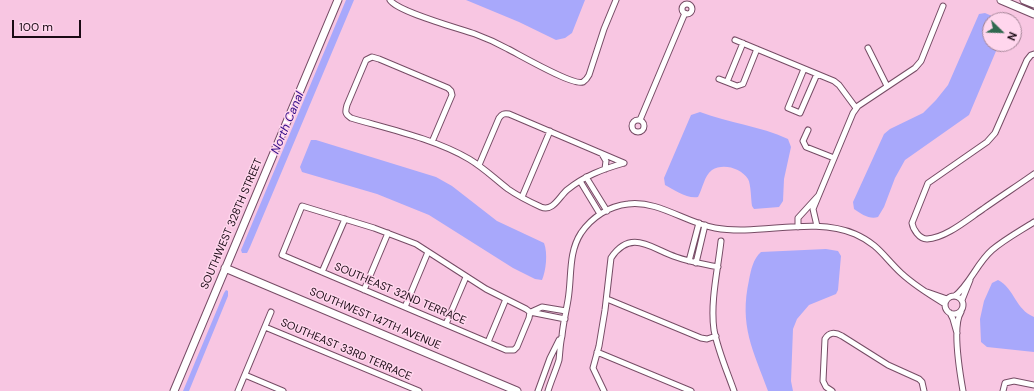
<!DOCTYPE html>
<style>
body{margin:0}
#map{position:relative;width:1034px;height:391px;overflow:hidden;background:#f8c6e2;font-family:"DM Sans",sans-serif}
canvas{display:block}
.north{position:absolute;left:982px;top:12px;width:40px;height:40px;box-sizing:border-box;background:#ffd6ed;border:1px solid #a38496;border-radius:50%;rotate:113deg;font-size:11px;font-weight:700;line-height:16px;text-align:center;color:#1a0a14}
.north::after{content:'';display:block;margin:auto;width:14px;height:18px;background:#306950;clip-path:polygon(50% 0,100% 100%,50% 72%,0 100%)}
.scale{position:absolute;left:12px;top:20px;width:69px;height:18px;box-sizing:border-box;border:2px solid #1a0a14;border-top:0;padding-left:5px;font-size:12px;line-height:14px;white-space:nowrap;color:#1a0a14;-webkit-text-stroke:3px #ffd6ed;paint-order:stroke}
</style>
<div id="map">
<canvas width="1034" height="391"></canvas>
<div class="north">N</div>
<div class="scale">100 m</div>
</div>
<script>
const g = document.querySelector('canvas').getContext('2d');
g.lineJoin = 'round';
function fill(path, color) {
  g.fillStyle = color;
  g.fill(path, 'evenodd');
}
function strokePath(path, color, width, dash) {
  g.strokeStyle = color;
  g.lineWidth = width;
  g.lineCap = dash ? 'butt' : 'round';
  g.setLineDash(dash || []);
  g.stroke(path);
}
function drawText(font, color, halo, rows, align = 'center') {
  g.font = font + ' "DM Sans",sans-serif';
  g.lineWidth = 3;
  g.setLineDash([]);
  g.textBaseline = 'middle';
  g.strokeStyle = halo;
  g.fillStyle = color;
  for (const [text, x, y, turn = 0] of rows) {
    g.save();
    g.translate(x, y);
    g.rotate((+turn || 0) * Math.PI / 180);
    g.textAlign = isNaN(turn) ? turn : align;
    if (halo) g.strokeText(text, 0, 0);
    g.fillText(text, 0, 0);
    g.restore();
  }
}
fill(new Path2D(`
 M 346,0 L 354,0 L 250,247 L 247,253 L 242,253 L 241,250 Z
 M 466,0 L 585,0 L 572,33 L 565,38 L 556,40 L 519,22 Z
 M 985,13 L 1001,20 L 990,20 L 990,44 L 999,44 L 969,115 L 905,160 L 895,178 L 884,207 L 878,217 C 870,220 861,214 854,209 L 853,202 L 884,134 L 890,129 L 923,113 L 936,100 L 948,85 L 979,14 Z
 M 700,112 C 729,123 760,126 788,139 L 791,147 L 784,179 L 783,201 L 779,207 L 754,209 L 752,206 C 751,200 751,184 748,179 C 741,168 723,163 712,170 C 704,176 703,188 698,197 C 687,199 674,190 665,185 L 664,178 L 691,115 Z
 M 311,140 L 316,140 L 436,177 L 452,186 L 497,221 L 544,243 C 548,253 546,271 542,280 L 535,279 L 513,268 L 429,215 L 377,194 L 302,172 L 300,167 Z
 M 826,249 L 838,251 L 841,256 L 838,290 L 836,294 L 809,305 L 797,319 L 793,329 L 791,381 L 793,391 L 768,391 C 753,350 739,326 749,280 C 751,270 753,259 761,252 Z
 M 998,280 C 1015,289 1015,309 1034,317 L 1034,352 L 987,347 L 981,342 L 980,319 L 984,301 L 992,283 Z
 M 226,290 L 228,291 L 228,296 L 189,391 L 183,391 L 224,293 Z`), '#a8a8fb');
const street = new Path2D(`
 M 390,0 C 398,12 458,28 475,34 C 486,38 497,43 508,49 C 520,55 573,86 583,82 C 586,80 588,77 589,75 L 604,29 L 616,0
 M682 9a5 5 0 1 1 10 0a5 5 0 1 1-10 0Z
 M 735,40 L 834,81 L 839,85 L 856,108
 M 868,48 L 887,86
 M 1034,54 L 1031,55 L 1027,60 L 995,133 L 987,142 L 928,183 L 912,223 C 913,229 919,239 927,239 C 946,238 968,219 983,209 C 1000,197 1017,186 1034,174
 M 804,69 L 788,108 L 800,113 L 817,74
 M 719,79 L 737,86 L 743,84 L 757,49
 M 727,82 L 743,43
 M632 126a6 6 0 1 1 12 0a6 6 0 1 1-12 0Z
 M 640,120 L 685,13
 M 808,130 L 803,141 L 806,147 L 834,158
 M 432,142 L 452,95 L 451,91 L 448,88 L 379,59 L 372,57 L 366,60 L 347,105 C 345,112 345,114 351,118 C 389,129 435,139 469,159 C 484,168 495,179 508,189 C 518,196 530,202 541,207 C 553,212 559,197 567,190 C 584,176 603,169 624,163
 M 602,154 L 606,161 L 605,169
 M 479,165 L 499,118 C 502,114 504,113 509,114 L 624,163
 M 586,177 L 607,211
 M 580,181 L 600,214
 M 522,197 L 550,131
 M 817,226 L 813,209 L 853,113 L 858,106 L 915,68 L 921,61 L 943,6
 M 798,227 L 798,218 L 818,196
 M 721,241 C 718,269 710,302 714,330 C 718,351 727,371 734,391
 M 689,261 L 699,223
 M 696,263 L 705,225
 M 322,272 L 345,219
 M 364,290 L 388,233
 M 927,292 L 947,299
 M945 305a9 9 0 1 1 18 0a9 9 0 1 1-18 0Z
 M 955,296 C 970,284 977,263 992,250 C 1005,239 1020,231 1034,222
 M 607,299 L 701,338 L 707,339 L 716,336
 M 962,300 L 970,280
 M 405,307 L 428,252
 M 530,312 L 529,318 L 517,347 L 514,350 L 506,350 L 282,255 L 302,206 L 374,228 L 416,244 L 486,289 L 526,309 L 530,312 L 565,319
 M 531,312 L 542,307 L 566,311
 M 961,312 C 952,326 960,374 963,391
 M 950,313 L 953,319 L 957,333
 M 446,324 L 466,277
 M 265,327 L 419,391
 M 488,342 L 506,299
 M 597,352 L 691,391
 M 245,375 L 283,391
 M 238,391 L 271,312
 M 538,391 L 550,358 L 559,340
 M 548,391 C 551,381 556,370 559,360 C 560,352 560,344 562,336 C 563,324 566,312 568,300 C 572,277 568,253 581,233 C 592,217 609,206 628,204 C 658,200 686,223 715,228 C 761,236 812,216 855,234 C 878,244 884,257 901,273 C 914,285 930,295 945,304
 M 604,391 L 593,368 L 599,346 L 605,310 L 611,258 C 631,228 652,249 676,257 C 690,262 704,264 718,267
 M 832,391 L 826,387 L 823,381 L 825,339 C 829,332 835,332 842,336 L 888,365 L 919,379 L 922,382 L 924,391
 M 1003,391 L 1005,383 L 1014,381 L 1034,385`);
const secondary = new Path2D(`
 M 1001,0 L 1034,14
 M 1024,0 L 1034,4
 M 225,268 L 517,391
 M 174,391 L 338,0`);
strokePath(street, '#764c65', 7);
strokePath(secondary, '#764c65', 9);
strokePath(street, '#fff', 5);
strokePath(secondary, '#fff', 7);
drawText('11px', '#1a0a14', '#ffd6ed', [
 ["SOUTHWEST 328TH STREET",232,224,-67],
 ["SOUTHEAST 32ND TERRACE",400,294,23],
 ["SOUTHWEST 147TH AVENUE",375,319,23],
 ["SOUTHEAST 33RD TERRACE",346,350,23]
]);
drawText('italic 12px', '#300c87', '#ffd6ed', [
 ["North Canal",288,123,-67]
]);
</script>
